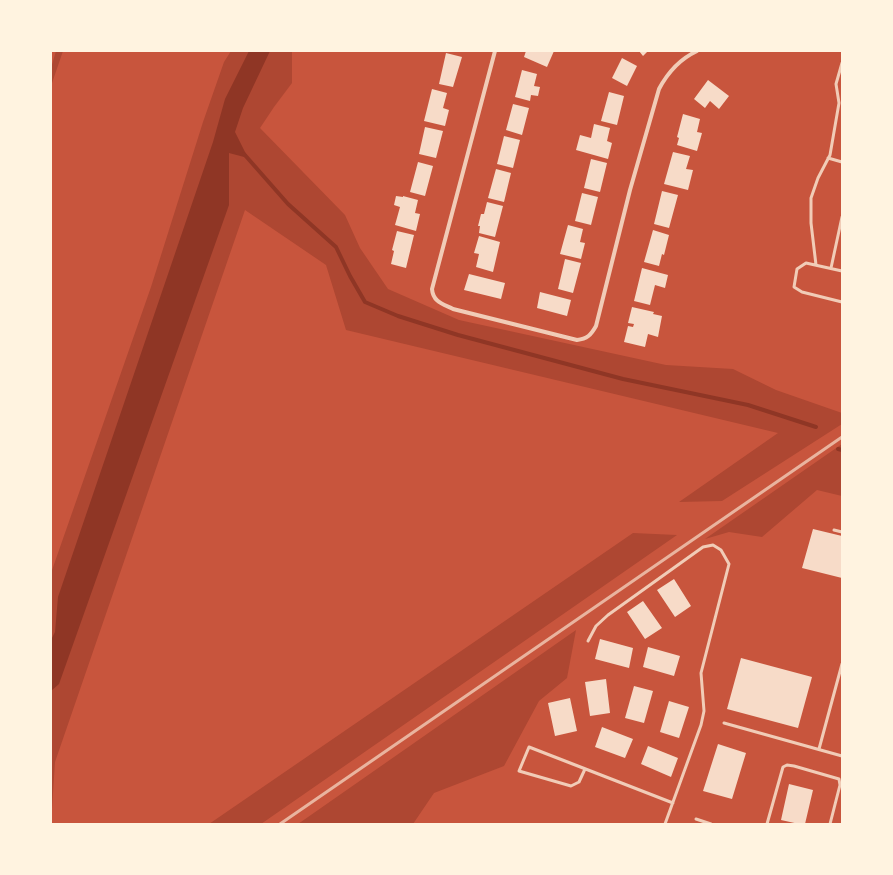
<!DOCTYPE html>
<style>
body{margin:0}
#map{position:relative;width:893px;height:875px;overflow:hidden;background:#c8553d;font-family:"DejaVu Sans",sans-serif}
canvas{display:block}
.frame{position:absolute;inset:0;border:52px solid #fff3e0;pointer-events:none}
</style>
<div id="map">
<canvas width="893" height="875"></canvas>
<div class="frame"></div>
</div>
<script>
const g = document.querySelector('canvas').getContext('2d');
g.lineJoin = 'round';
function fill(path, color) {
  g.fillStyle = color;
  g.fill(path, 'evenodd');
}
function strokePath(path, color, width, dash) {
  g.strokeStyle = color;
  g.lineWidth = width;
  g.lineCap = dash ? 'butt' : 'round';
  g.setLineDash(dash || []);
  g.stroke(path);
}
fill(new Path2D(`
 M 56,51 L 63,51 L 51,86 L 51,68 Z
 M 231,51 L 292,51 L 292,83 L 274,107 L 260,128 L 345,215 L 360,248 L 388,289 L 459,320 L 666,365 L 733,369 L 776,390 L 842,413 L 842,424 L 722,501 L 679,502 L 778,433 L 346,330 L 326,265 L 245,210 L 55,762 L 51,824 L 51,573 L 151,287 L 203,122 L 224,62 Z
 M 842,444 L 842,496 L 817,490 L 762,537 L 729,532 L 705,539 Z
 M 633,533 L 677,535 L 261,824 L 209,824 Z
 M 576,630 L 567,678 L 539,701 L 504,766 L 434,793 L 413,824 L 298,824 Z`), '#ae4732');
fill(new Path2D(`
 M 249,51 L 270,51 L 243,108 L 235,132 L 248,158 L 229,153 L 229,205 L 59,684 L 51,691 L 51,640 L 55,632 L 58,597 L 213,142 L 225,99 Z`), '#8f3625');
strokePath(new Path2D(`
 M 244,154 L 288,204 L 336,247 L 350,276 L 365,302 L 398,316 L 458,335 L 623,379 L 748,405 L 816,427
 M 838,449 L 842,450`), '#8f3625', 4);
fill(new Path2D(`
 M 526,51 L 554,51 L 547,67 L 524,57 Z
 M 639,51 L 648,51 L 643,56 Z
 M 446,53 L 462,57 L 453,87 L 439,84 Z
 M 622,58 L 637,66 L 627,86 L 612,78 Z
 M 522,70 L 537,74 L 534,86 L 540,87 L 538,96 L 531,95 L 530,101 L 515,97 Z
 M 708,80 L 729,96 L 719,109 L 710,101 L 705,108 L 694,99 Z
 M 432,89 L 447,93 L 443,108 L 449,110 L 445,126 L 424,121 Z
 M 609,92 L 624,96 L 617,125 L 601,121 Z
 M 513,104 L 529,108 L 522,135 L 506,130 Z
 M 683,114 L 700,119 L 697,132 L 702,133 L 697,151 L 677,145 L 679,138 L 677,137 Z
 M 594,124 L 610,128 L 607,141 L 612,143 L 608,159 L 576,150 L 580,135 L 591,138 Z
 M 425,127 L 443,131 L 436,158 L 419,154 Z
 M 504,136 L 520,140 L 513,168 L 497,164 Z
 M 673,152 L 690,156 L 686,169 L 693,170 L 688,190 L 664,184 Z
 M 591,159 L 607,163 L 600,192 L 584,188 Z
 M 418,162 L 433,166 L 425,196 L 410,192 Z
 M 496,169 L 511,173 L 504,202 L 488,198 Z
 M 662,191 L 678,195 L 669,228 L 654,224 Z
 M 582,193 L 598,197 L 591,225 L 575,221 Z
 M 396,196 L 403,197 L 403,196 L 418,200 L 415,213 L 420,214 L 416,231 L 395,225 L 400,207 L 394,205 Z
 M 487,202 L 503,206 L 495,237 L 479,233 L 480,226 L 478,226 L 481,214 L 484,214 Z
 M 568,225 L 583,229 L 580,242 L 585,243 L 581,259 L 560,254 Z
 M 653,230 L 669,235 L 664,255 L 662,254 L 659,266 L 644,262 Z
 M 397,231 L 414,235 L 406,268 L 391,264 L 394,251 L 392,250 Z
 M 479,236 L 500,242 L 493,272 L 476,267 L 479,254 L 474,253 Z
 M 565,259 L 581,263 L 573,293 L 558,289 Z
 M 642,268 L 668,275 L 665,288 L 655,285 L 650,305 L 634,301 Z
 M 469,274 L 505,283 L 501,299 L 464,290 Z
 M 540,292 L 571,300 L 567,316 L 537,308 Z
 M 632,307 L 654,312 L 653,314 L 662,316 L 658,337 L 648,334 L 645,347 L 624,342 L 628,326 L 633,327 L 634,324 L 628,323 Z
 M 813,529 L 842,536 L 842,578 L 802,568 Z
 M 674,579 L 691,606 L 675,617 L 657,590 Z
 M 643,601 L 662,628 L 645,639 L 627,612 Z
 M 600,639 L 633,648 L 629,668 L 595,659 Z
 M 648,647 L 680,656 L 674,676 L 643,667 Z
 M 741,658 L 812,677 L 798,728 L 727,709 Z
 M 606,679 L 610,713 L 590,716 L 585,682 Z
 M 634,686 L 653,691 L 644,723 L 625,718 Z
 M 570,698 L 577,731 L 555,736 L 548,703 Z
 M 669,701 L 689,707 L 679,738 L 660,732 Z
 M 602,727 L 633,739 L 625,758 L 595,747 Z
 M 718,744 L 746,753 L 732,799 L 703,791 Z
 M 648,746 L 678,758 L 671,777 L 641,764 Z
 M 789,784 L 813,790 L 805,824 L 799,824 L 781,820 Z`), '#f7dbc8');
strokePath(new Path2D(`
 M 828,158 L 842,162
 M 816,265 L 811,223 L 811,198 L 818,178 L 830,155 L 839,103 L 836,84 L 842,63
 M 831,268 L 842,217
 M 842,271 L 806,263 L 797,269 L 794,287 L 802,292 L 842,302
 M 834,530 L 842,532
 M 588,641 L 596,626 L 608,615 L 703,547 L 713,545 L 721,550 L 729,564 L 701,673 L 704,711 L 701,725 L 665,824
 M 724,723 L 842,756
 M 819,749 L 842,664
 M 585,769 L 579,782 L 571,786 L 519,771 L 529,747 L 673,803
 M 696,819 L 711,824
 M 767,824 L 783,767 L 787,765 L 794,766 L 839,779 L 840,785 L 830,824`), '#f1ccb7', 3);
strokePath(new Path2D(`
 M 495,51 L 432,289 C 433,302 443,304 453,309 L 577,340 C 587,339 591,335 596,326 L 630,190 L 659,89 C 668,72 680,59 697,51`), '#f1ccb7', 4);
strokePath(new Path2D(`
 M 280,824 L 842,437`), '#e9b49f', 3);
</script>
